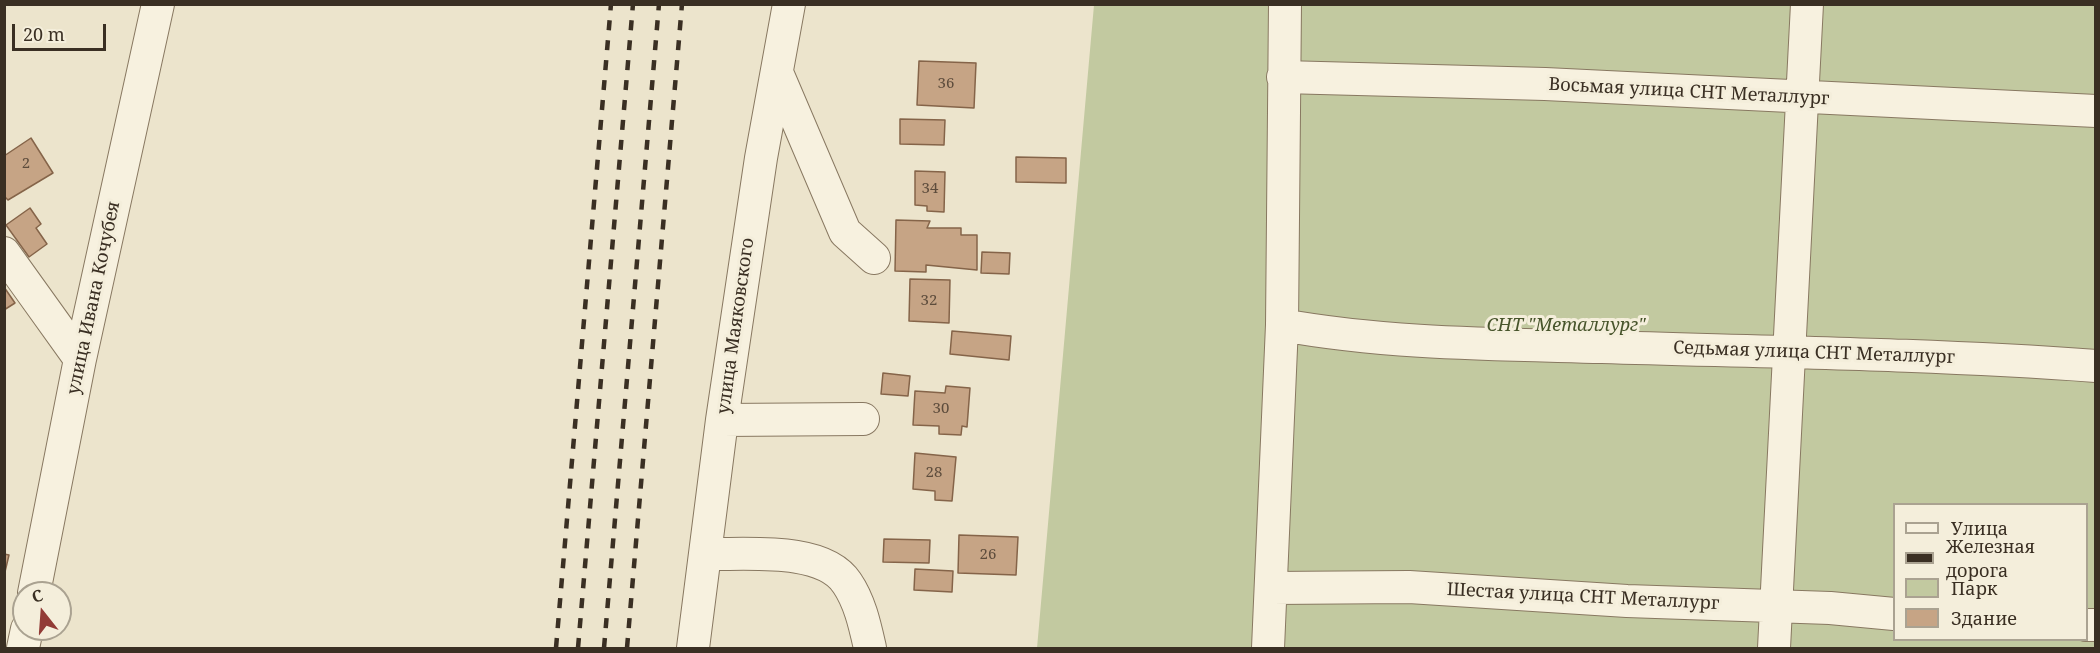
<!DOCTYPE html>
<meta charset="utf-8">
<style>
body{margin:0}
#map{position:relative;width:2100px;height:653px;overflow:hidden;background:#ece4cc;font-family:"Noto Serif",serif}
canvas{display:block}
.frame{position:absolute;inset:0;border:6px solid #3a2f23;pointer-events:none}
.legend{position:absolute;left:1893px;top:503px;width:195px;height:138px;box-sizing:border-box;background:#f4eedb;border:2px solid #aaa291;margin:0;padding:8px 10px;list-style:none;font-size:18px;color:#3a2f23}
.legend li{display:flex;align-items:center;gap:12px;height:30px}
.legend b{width:30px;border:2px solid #aaa291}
.north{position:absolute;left:12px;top:581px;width:60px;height:60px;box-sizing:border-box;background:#f4eedb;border:2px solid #aaa291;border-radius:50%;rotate:343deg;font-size:16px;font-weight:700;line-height:24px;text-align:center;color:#3a2f23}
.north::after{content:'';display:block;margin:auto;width:21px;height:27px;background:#923b36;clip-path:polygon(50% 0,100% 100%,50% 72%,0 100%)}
.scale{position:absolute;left:12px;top:24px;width:94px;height:27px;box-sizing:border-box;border:3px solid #3a2f23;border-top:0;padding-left:8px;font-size:18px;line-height:21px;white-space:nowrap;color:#3a2f23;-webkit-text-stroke:4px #f4eedb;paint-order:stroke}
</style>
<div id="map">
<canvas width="2100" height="653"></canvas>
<div class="frame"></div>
<ul class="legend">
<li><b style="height:8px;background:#f7f1df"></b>Улица</li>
<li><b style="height:8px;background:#3a2f23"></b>Железная дорога</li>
<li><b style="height:16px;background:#c2c9a0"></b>Парк</li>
<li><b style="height:16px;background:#c6a485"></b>Здание</li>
</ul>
<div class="north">С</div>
<div class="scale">20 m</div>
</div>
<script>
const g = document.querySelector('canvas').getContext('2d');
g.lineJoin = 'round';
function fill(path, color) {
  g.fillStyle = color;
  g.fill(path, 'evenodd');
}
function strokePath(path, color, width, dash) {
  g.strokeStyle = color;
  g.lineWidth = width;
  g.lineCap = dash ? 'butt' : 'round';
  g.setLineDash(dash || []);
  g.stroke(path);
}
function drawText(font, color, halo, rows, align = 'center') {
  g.font = font + ' "Noto Serif",serif';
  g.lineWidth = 6;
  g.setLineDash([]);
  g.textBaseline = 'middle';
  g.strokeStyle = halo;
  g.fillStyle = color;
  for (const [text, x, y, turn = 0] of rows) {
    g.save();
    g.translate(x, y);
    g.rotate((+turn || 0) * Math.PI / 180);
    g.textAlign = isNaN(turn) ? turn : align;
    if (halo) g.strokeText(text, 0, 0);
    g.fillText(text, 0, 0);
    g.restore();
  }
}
fill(new Path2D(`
 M 1094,5 L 2095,5 L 2095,648 L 1037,648 ZM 1894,504 L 2086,504 L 2086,640 L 1894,640 Z`), '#c2c9a0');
const building = new Path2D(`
 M 919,61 L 976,63 L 974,108 L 917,105 Z
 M 900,119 L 945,120 L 944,145 L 900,144 Z
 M 31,138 L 53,173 L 8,200 L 4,196 L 4,156 Z
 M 1016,157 L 1066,158 L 1066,183 L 1016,182 Z
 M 915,171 L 945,172 L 944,212 L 927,211 L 927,206 L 915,205 Z
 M 30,208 L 41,224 L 36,228 L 47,244 L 29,257 L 6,225 Z
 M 896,220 L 930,221 L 927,228 L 961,228 L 961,235 L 977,235 L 977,270 L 926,265 L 926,272 L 895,271 Z
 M 982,252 L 1010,253 L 1009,274 L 981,273 Z
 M 910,279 L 950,280 L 949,323 L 909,321 Z
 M 4,287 L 15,303 L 4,310 Z
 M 952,331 L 1011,336 L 1009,360 L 950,354 Z
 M 883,373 L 910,376 L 908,396 L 881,394 Z
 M 946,386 L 970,388 L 967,427 L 962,426 L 961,435 L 939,434 L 939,426 L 913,425 L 915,391 L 945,393 Z
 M 915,453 L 956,457 L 952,501 L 935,500 L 935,491 L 913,489 Z
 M 959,535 L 1018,537 L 1016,575 L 958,573 Z
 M 884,539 L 930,540 L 929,563 L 883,562 Z
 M 4,554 L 9,555 L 4,576 Z
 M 915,569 L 953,571 L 952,592 L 914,590 Z`);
fill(building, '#c6a485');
strokePath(building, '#856449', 1.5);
const minor = new Path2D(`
 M 778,75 L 845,232 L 874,258
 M 1283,77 L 1545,84 L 2096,111
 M 4,253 L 80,359
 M 1282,325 C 1387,344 1495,344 1602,347 C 1767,352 1931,354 2096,366
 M 722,420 L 863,419
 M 705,554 C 745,555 823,546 847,583 C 860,602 865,626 870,648
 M 1272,588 L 1409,587 L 1627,601 L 1830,608 L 1894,614
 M 34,593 L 80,359 L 158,4
 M 2086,625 L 2096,625
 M 23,648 L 27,629
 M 693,648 L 722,420 L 761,158 L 789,4
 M 1268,648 L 1282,325 L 1285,4
 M 1774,648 L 1807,4`);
strokePath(minor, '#887861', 34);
strokePath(minor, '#f7f1df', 32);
strokePath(new Path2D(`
 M 556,648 L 611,4
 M 578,648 L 633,4
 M 604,648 L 659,4
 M 627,648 L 682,4`), '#3a2f23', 4.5, [10, 10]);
drawText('15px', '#5d4c3c', null, [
 ["36",946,84],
 ["2",26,164],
 ["34",930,189],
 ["32",929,301],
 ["30",941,409],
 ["28",934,473],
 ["26",988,555]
]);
drawText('18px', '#3a2f23', '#f4eedb', [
 ["Восьмая улица СНТ Металлург",1689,92,3],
 ["улица Ивана Кочубея",94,298,-78],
 ["улица Маяковского",736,326,-82],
 ["Седьмая улица СНТ Металлург",1814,353,2],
 ["Шестая улица СНТ Металлург",1583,597,3]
]);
drawText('italic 18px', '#47542b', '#f4eedb', [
 ["СНТ \"Металлург\"",1566,326]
]);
</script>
